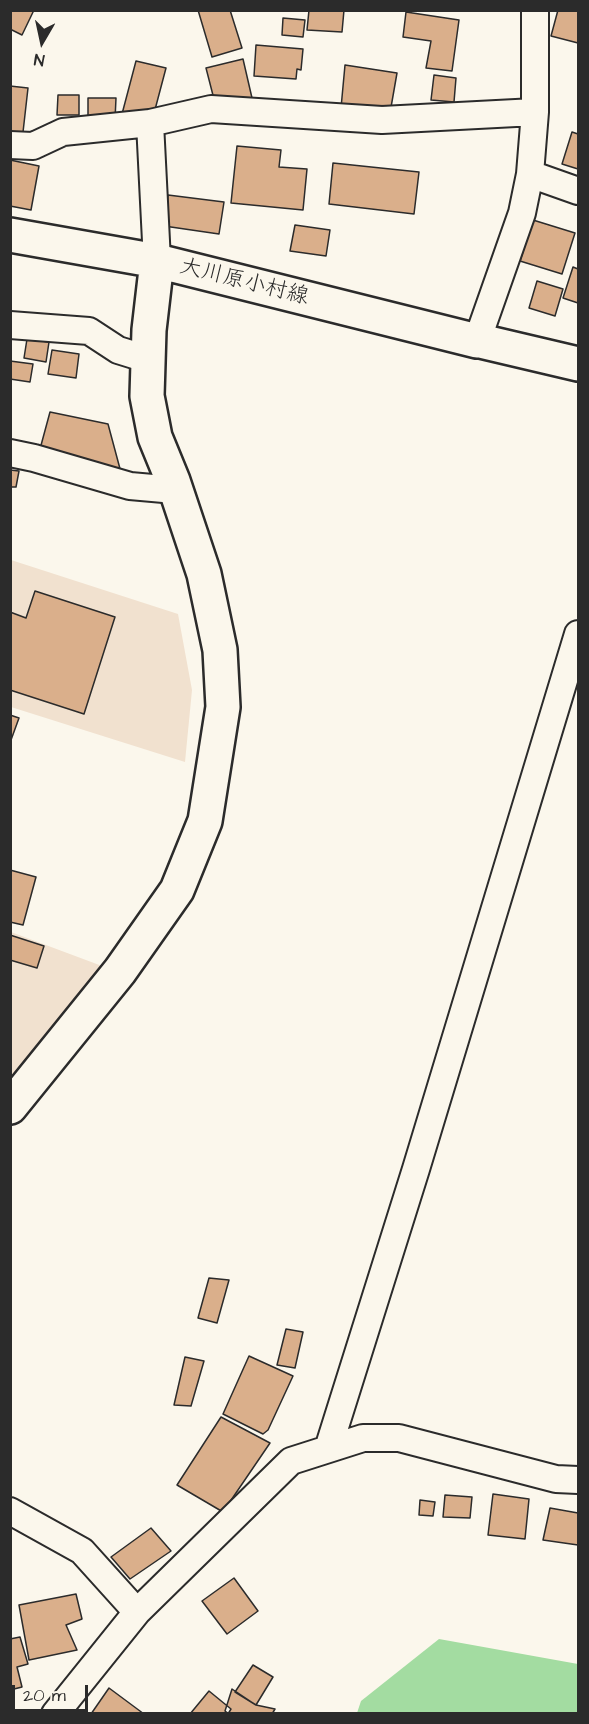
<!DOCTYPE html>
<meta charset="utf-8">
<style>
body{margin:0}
#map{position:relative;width:589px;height:1724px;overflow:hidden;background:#fbf7ec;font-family:"Architects Daughter",sans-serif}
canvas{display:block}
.frame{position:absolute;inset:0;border:12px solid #2b2b2b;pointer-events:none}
.north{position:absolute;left:12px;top:12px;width:60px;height:60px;-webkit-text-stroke:4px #fbf7ec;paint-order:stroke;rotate:189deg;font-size:16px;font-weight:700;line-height:24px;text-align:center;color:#2b2b2b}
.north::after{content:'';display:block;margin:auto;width:21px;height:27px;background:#2b2b2b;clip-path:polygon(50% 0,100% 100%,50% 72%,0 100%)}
.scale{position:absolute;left:12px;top:1685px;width:76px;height:27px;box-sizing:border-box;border:3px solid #2b2b2b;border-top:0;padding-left:8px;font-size:18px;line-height:21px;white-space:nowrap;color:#2b2b2b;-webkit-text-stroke:4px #fbf7ec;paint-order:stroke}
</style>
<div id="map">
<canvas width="589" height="1724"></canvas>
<div class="frame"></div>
<div class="north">N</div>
<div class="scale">20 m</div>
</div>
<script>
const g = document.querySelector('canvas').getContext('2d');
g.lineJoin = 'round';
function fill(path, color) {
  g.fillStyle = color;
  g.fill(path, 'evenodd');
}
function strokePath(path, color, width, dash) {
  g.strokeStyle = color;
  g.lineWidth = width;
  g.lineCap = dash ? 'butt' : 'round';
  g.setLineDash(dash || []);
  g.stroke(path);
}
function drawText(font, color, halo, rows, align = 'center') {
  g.font = font + ' "Architects Daughter","Klee One",sans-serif';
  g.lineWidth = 6;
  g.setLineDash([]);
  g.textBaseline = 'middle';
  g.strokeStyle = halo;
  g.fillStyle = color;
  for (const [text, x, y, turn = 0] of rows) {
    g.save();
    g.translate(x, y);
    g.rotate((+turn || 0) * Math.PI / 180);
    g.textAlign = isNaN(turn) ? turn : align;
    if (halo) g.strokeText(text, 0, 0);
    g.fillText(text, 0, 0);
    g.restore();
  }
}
fill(new Path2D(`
 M 11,560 L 178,614 L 192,690 L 185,762 L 11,707 Z
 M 11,932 L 110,969 L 11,1086 Z`), '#f1e1cf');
fill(new Path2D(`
 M 439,1639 L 578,1664 L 578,1713 L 357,1713 L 361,1701 Z`), '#a3dca1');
const building = new Path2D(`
 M 10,10 L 34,10 L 22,35 L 10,29 Z
 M 198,10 L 230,10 L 242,48 L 212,57 Z
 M 309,10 L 344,10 L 342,32 L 307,30 Z
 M 558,10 L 578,10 L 578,43 L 551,36 Z
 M 406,12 L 459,20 L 452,71 L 426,68 L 431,41 L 403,37 Z
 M 283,18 L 305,20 L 303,37 L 282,35 Z
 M 256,45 L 303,49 L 301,70 L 297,69 L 296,79 L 254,76 Z
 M 243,59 L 252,98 L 216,107 L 206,68 Z
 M 136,61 L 166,68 L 152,121 L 122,114 Z
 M 345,65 L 397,73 L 390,113 L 341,108 Z
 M 434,75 L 456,78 L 454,102 L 431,100 Z
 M 10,86 L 28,88 L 22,141 L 10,140 Z
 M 58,95 L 79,95 L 79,115 L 57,115 Z
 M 88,98 L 116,98 L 115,120 L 88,120 Z
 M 572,132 L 578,134 L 578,169 L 562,164 Z
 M 237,146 L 281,150 L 279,167 L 307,169 L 303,210 L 231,203 Z
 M 10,160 L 39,166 L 31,210 L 10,206 Z
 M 333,163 L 419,172 L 414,214 L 329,204 Z
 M 168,195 L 224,202 L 219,234 L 164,226 Z
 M 533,220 L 575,233 L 562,274 L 520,261 Z
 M 295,225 L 330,230 L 326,256 L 290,251 Z
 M 573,267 L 578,269 L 578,303 L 563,298 Z
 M 537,281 L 563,289 L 555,316 L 529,308 Z
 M 27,339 L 49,342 L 46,362 L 24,358 Z
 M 52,350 L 79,354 L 76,378 L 48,374 Z
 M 10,361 L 33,364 L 30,382 L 10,379 Z
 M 50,412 L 108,424 L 123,480 L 40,449 Z
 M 10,470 L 19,471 L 16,487 L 10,487 Z
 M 35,591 L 115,617 L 84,714 L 10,690 L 10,612 L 26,618 Z
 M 10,715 L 19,718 L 11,740 L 10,740 Z
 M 10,870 L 36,877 L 23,925 L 10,922 Z
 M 10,935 L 44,946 L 37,968 L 10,960 Z
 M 209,1278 L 229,1280 L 217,1323 L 198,1318 Z
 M 286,1329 L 303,1332 L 295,1368 L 277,1365 Z
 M 249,1356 L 293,1376 L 268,1430 L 263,1434 L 223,1414 Z
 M 185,1357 L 204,1361 L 191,1406 L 174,1405 Z
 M 221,1417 L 270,1443 L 223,1512 L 177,1485 Z
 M 493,1494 L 529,1499 L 525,1539 L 488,1535 Z
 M 445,1495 L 472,1497 L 470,1518 L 443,1517 Z
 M 420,1500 L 435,1502 L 433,1516 L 419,1515 Z
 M 550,1508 L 578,1513 L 578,1545 L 543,1540 Z
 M 151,1528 L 171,1551 L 130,1579 L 111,1557 Z
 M 234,1578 L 258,1611 L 227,1634 L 202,1601 Z
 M 76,1594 L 82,1619 L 66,1625 L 77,1650 L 29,1660 L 19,1605 Z
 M 20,1637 L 28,1664 L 17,1667 L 22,1687 L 10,1690 L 10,1639 Z
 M 253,1665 L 273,1677 L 256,1705 L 235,1692 Z
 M 109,1688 L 144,1714 L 91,1714 Z
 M 232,1689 L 256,1705 L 275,1709 L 272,1714 L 229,1714 L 225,1711 Z
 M 209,1691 L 231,1709 L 228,1714 L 190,1714 Z`);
fill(building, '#daaf8b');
strokePath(building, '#2b2b2b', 1.5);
const street = new Path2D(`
 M 150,123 L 157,261
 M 10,145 L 33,146 L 63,132 L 150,123 L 211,109 L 382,120 L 535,112
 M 530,174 L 578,191
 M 10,325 L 89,331 L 118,350 L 147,359
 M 477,341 L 522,213 L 530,174 L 535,112 L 535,10
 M 10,453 L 34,458 L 130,486 L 175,490
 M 328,1449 L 416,1169 L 578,634
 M 10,1511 L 82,1551 L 137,1612
 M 55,1714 L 137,1612 L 291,1461 L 363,1438 L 399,1438 L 556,1479 L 578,1480`);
const secondary = new Path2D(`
 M 10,235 L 157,261 L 477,341
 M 476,340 L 578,364
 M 10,1107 L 120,971 L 177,890 L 205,821 L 223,707 L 220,650 L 204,574 L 173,481 L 155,437 L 147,396 L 149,330 L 157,261`);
strokePath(street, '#2b2b2b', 30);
strokePath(secondary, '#2b2b2b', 38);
strokePath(street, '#fbf7ec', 26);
strokePath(secondary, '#fbf7ec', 33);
drawText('22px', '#2b2b2b', '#fbf7ec', [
 ["大川原小村線",244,283,14]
]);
</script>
